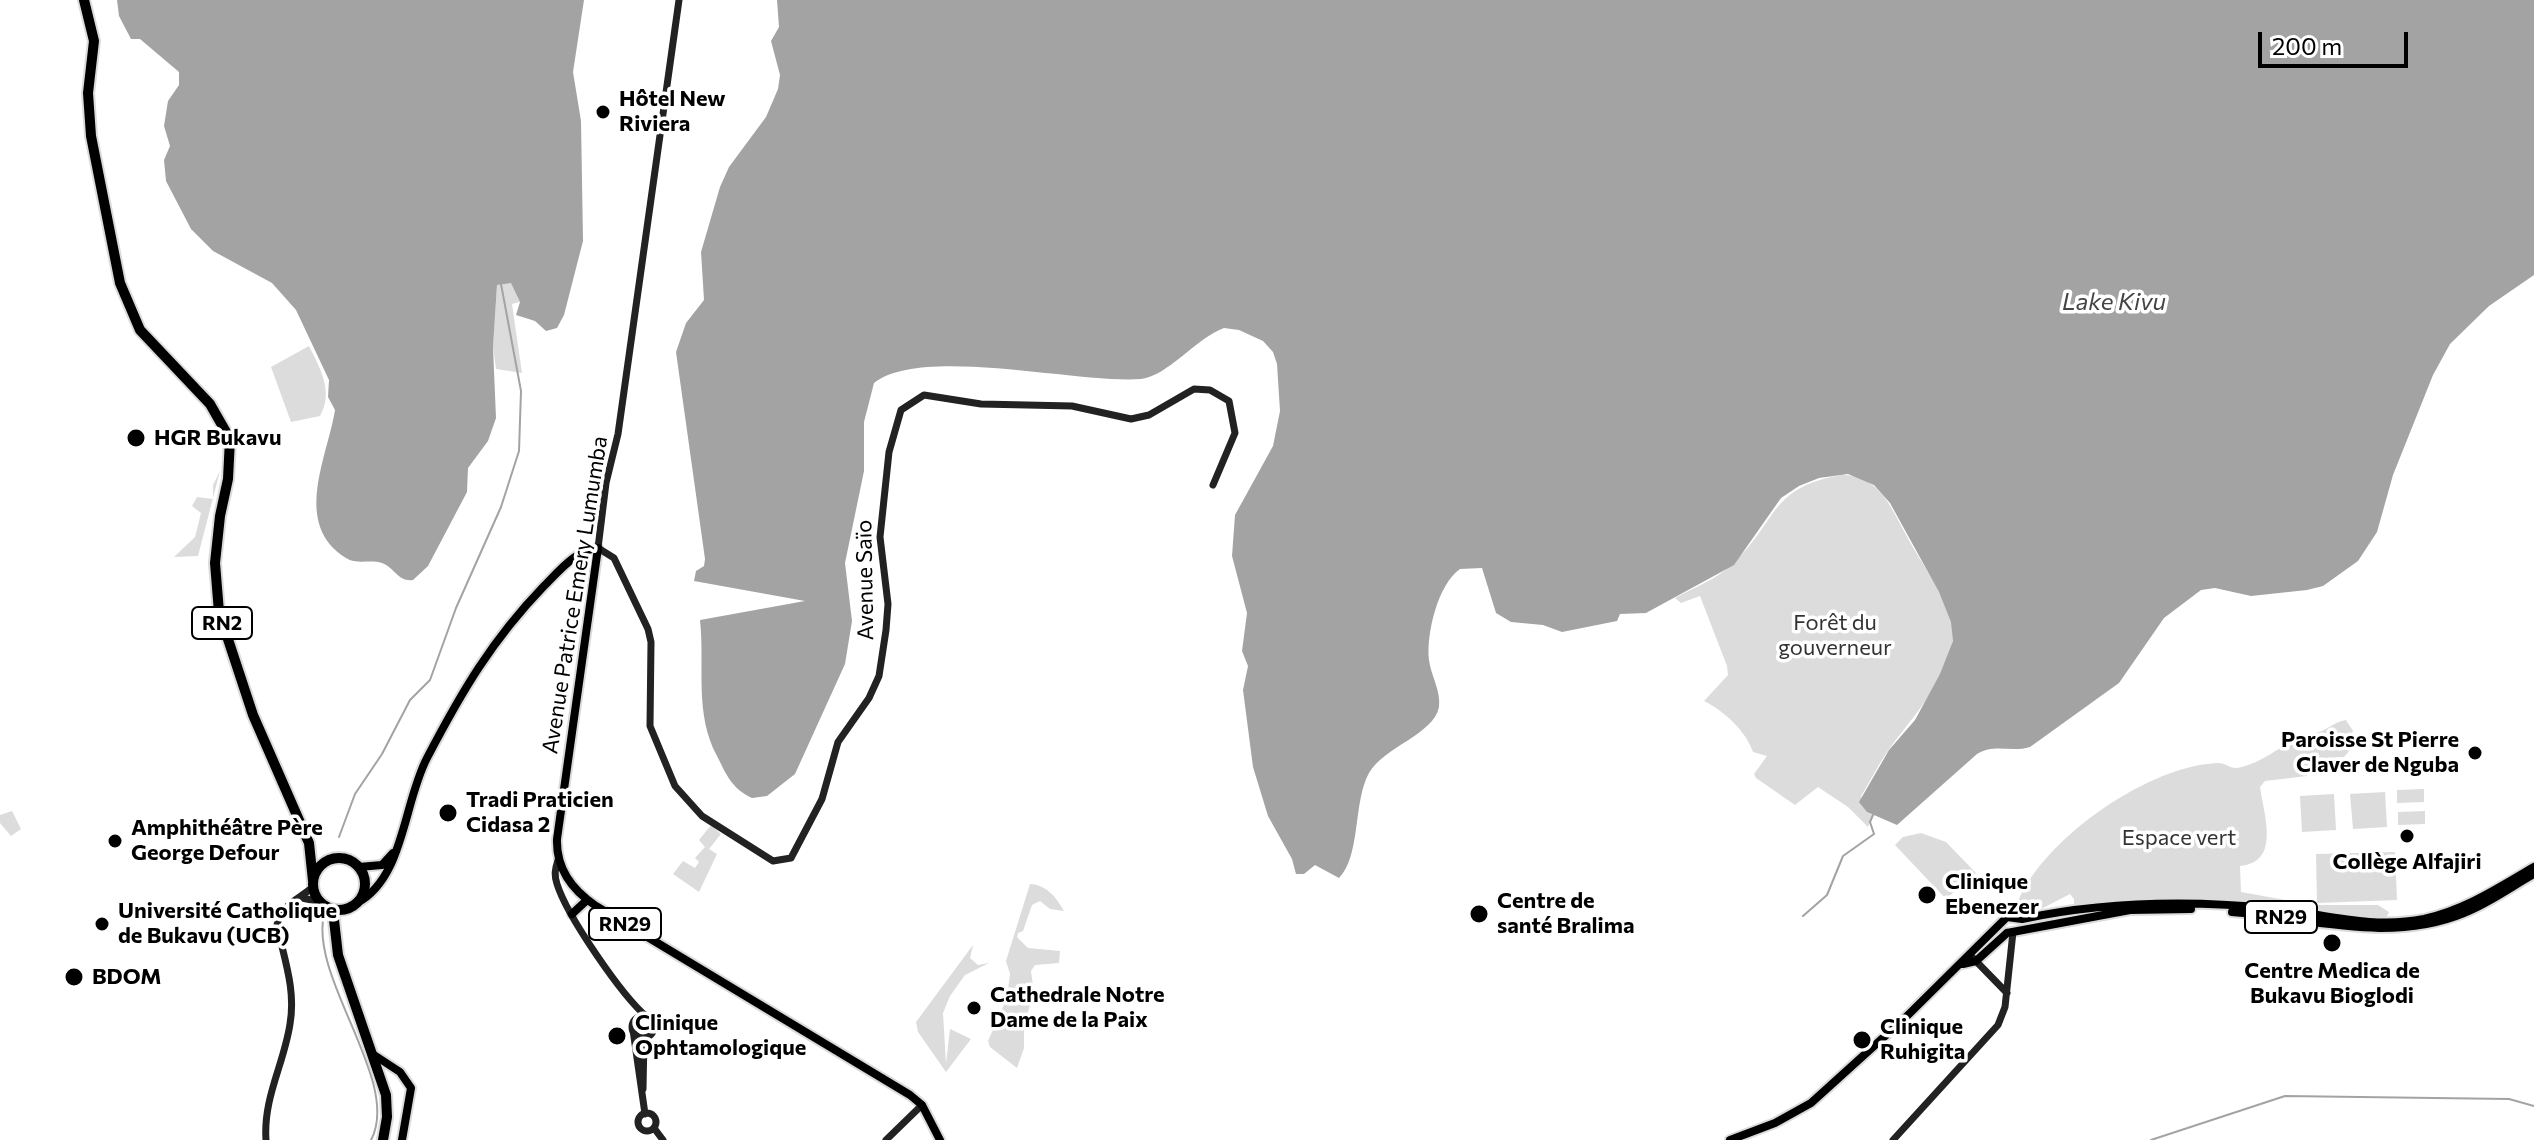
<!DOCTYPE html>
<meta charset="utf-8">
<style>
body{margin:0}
#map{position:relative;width:2534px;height:1140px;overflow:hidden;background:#fff;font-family:Commissioner,sans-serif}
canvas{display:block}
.scale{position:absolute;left:2258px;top:32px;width:150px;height:36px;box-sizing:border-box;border:4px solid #000;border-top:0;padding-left:10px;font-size:24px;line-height:28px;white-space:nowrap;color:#000;-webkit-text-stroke:6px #fff;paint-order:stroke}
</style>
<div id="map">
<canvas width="2534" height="1140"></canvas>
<div class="scale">200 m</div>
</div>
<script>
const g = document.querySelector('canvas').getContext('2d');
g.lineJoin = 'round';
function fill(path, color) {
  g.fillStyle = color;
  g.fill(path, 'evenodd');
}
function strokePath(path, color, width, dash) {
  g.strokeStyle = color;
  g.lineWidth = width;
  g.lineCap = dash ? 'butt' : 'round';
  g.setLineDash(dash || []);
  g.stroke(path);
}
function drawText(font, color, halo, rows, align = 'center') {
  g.font = font + ' Commissioner,sans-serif';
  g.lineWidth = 7;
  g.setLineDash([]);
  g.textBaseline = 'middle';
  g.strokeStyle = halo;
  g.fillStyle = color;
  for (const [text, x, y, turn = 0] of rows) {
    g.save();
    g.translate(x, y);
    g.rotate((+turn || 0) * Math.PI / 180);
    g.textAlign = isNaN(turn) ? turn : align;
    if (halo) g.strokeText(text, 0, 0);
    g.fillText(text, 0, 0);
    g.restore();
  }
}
fill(new Path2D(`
 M 511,282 L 520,302 L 512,304 L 522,373 L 496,369 L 493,347 L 497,285 Z
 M 309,346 C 320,368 334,392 320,416 L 291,422 L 271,367 Z
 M 220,471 L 198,556 L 174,557 L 195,537 L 201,513 L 192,506 L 197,497 L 213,499 L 213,485 Z
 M 1842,475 C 1878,475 1890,505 1905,533 C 1920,562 1941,588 1951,620 C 1964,663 1913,716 1890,748 C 1879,763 1871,780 1861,796 L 1867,812 L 1873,815 L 1868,827 L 1848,807 L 1818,787 L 1795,805 L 1756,778 L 1754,774 L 1767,756 L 1753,752 C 1746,731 1724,711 1704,701 L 1728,675 L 1727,666 L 1700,596 L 1681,603 L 1675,598 C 1693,588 1715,580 1730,566 C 1778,524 1767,487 1842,475 Z
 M 2346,720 L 2353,731 L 2351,736 L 2357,742 L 2344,757 L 2330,758 L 2307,776 L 2265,781 L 2260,787 C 2264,816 2281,862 2240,866 L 2241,892 L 2313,905 L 2378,905 L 2389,912 L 2383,924 L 2352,921 L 2336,913 L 2323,917 L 2192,903 L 2074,911 L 2074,899 L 2070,894 L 2041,909 L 2022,907 L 2019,899 C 2048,835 2151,765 2218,763 C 2224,763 2231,768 2235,768 C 2253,767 2275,751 2290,742 C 2299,736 2309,735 2319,732 C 2328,729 2334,722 2346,720 Z
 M 2424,789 L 2424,802 L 2397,803 L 2397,790 Z
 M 2385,792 L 2387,827 L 2353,829 L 2350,794 Z
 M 2334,794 L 2336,830 L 2302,832 L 2300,796 Z
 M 12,811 L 21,829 L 11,836 L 0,823 L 0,815 Z
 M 2425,811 L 2425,824 L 2398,825 L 2398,812 Z
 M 711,825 L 721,834 L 709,849 L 717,854 L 699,892 L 673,874 L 683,861 L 695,868 L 699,862 L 695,858 L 705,847 L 699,840 Z
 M 1921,833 L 1946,842 L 1976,873 L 1946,899 L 1895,845 L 1903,837 Z
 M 2395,852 L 2397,900 L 2317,903 L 2316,854 Z
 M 1030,884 C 1047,885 1056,897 1064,911 L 1050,909 L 1040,901 L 1032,905 L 1023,931 L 1018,933 L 1017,937 L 1028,948 L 1060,951 L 1059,963 L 1035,965 L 1031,971 L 1034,993 L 1024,1024 L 1024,1048 L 1017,1068 L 990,1047 L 988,1041 L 1007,998 L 1010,974 L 1006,961 Z
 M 973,945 L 970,958 L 978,965 L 989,963 L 965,975 L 950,996 L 943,1013 L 946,1064 L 950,1029 L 971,1039 L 946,1072 L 918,1032 L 916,1022 Z`), '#dcdcdc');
fill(new Path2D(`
 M 117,0 L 584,0 L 573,72 L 581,121 L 583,241 L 564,315 L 557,328 L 546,331 L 535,321 L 516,315 L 520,302 L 511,283 L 497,285 L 493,347 L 496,418 L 488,441 L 468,468 L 467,492 L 428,566 L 413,580 C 398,582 395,568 382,563 C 371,559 357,565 346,558 C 292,524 327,459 335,410 L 328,397 L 329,380 L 296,310 L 272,283 L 213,251 L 191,229 L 166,181 L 164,160 L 170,146 L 164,126 L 168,101 L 179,85 L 179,72 L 140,39 L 131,39 L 119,16 Z
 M 777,0 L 2534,0 L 2534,275 L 2489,306 L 2450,344 L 2433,375 L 2393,475 L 2377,532 L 2358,561 L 2323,586 L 2307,590 L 2251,596 L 2215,588 L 2201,590 L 2164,618 L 2119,683 L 2030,747 C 2011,753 1995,743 1977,754 L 1897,825 L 1867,812 L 1859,802 L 1889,750 L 1915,720 L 1940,674 L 1953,641 L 1951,622 L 1939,592 L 1890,503 L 1874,485 L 1848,474 L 1819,478 L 1799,486 L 1781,498 L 1734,565 L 1646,613 L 1620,614 L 1617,621 L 1562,632 L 1543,625 L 1511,622 L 1496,613 L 1482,568 L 1460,569 C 1438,584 1426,634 1429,660 C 1431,676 1441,690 1439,707 C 1434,734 1384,747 1369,773 C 1353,801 1361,856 1339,878 L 1315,865 L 1304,874 L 1296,874 L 1292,859 L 1268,816 L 1253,767 L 1243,690 L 1248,666 L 1242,651 L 1247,613 L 1232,556 L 1235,515 L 1273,446 L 1280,411 L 1277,364 L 1273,352 L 1263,341 L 1239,330 L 1224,328 C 1196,338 1168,376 1141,379 C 1079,384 921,345 874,383 L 864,422 L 864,471 L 845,563 L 852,621 L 845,664 L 795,774 L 767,796 L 752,798 C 732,789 726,774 717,756 C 694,713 705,667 700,620 L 805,601 L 694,581 L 696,571 L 704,566 L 705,559 L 676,352 L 686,323 L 704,300 L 701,252 L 720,187 L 729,167 L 766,117 L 778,89 L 780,75 L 771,41 L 779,27 Z`), '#a3a3a3');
strokePath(new Path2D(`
 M 339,837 L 355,794 L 382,754 L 410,700 L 430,680 L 456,608 L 501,507 L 519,451 L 521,391 L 501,284
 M 324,914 C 309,979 402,1082 371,1140
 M 1803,916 L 1827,895 L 1843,856 L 1874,834 L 1870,822 L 1873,815
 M 2151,1140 L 2285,1096 L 2509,1099 L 2534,1106`), '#a3a3a3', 2);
const primary = new Path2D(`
 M 359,867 L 382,865 L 393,853
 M 357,903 C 404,878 403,804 427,758 C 462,691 492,640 544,586 C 559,571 577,549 598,548 L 557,839 C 556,868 572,890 596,906 L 910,1095 L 922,1105 L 940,1140
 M 2232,912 C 2310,918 2389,944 2464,913 C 2488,904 2511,887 2534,874
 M 572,914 L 587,900
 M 2007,933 L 2130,910 L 2191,909
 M 1963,964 L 1976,961 L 2007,933
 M 374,1055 L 400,1072 L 411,1088 L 402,1140
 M 1730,1140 L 1775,1123 L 1811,1103 L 1905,1018 L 2007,917 L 2022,919 C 2107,901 2193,900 2278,909 C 2328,915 2373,929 2424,919 C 2465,910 2498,888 2534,867`);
const highway = new Path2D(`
 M 84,0 L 94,41 L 88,93 L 91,136 L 120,283 L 140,330 L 210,404 L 230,439 L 228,479 L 220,516 L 215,563 L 219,612 L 253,715 L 309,843 L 313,881
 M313 884a26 26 0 1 1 52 0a26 26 0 1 1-52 0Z
 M 327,907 L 334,920 L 338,955 L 386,1095 L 387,1117 L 383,1140`);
strokePath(primary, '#dbdbdb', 12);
strokePath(highway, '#dbdbdb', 14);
strokePath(new Path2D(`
 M 679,0 L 618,434 L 606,483 L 598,548 L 614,558 L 648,629 L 651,642 L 650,726 L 675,786 L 702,816 L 773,861 L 791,858 L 822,799 L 838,742 L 869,698 L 879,676 L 886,630 L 888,604 L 880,537 L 889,452 L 901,410 L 924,395 L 981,404 L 1072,406 L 1131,419 L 1149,415 L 1194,389 L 1210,390 L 1229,401 L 1235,433 L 1213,485
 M 558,860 C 555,869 554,875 557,884 C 567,916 622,996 647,1017
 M 302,898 L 321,902
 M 1972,957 L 2007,993
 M632 1027a11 11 0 1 1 22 0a11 11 0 1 1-22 0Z
 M 633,1030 L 645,1114
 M 643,1089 L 644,1038
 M638 1122a9 9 0 1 1 18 0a9 9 0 1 1-18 0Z
 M 654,1128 L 663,1140
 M 266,1140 C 263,1098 284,1064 290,1024 C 296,989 284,959 277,925 C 281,904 298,900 313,887
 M 886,1140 L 922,1105
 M 1893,1140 L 1998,1025 L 2005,1007 L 2013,932`), '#222', 7);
strokePath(primary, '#000', 8);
strokePath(highway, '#000', 10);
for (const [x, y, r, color] of [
 [603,112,8,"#000"],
 [136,438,10,"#000"],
 [2475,753,8,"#000"],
 [448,813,10,"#000"],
 [2407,836,8,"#000"],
 [115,841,8,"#000"],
 [1927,895,10,"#000"],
 [1479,914,10,"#000"],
 [102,924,8,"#000"],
 [2332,943,10,"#000"],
 [74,977,10,"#000"],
 [974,1008,8,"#000"],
 [617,1036,10,"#000"],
 [1862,1040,10,"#000"]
]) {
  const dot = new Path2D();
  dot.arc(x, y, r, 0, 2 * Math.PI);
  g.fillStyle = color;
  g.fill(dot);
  strokePath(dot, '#fff', 3);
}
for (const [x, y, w] of [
 [222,623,60],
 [2281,917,72],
 [625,924,72]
]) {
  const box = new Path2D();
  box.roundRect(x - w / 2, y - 16, w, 32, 6);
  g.fillStyle = '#fff';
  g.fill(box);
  strokePath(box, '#000', 2);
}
drawText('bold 20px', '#000', null, [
 ["RN2",222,623],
 ["RN29",2281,917],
 ["RN29",625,924]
]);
drawText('bold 22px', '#000', '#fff', [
 ["Hôtel New",619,99],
 ["Riviera",619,124],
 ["HGR Bukavu",154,438],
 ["Paroisse St Pierre",2459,740,"right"],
 ["Claver de Nguba",2459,765,"right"],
 ["Tradi Praticien",466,800],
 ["Cidasa 2",466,825],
 ["Amphithéâtre Père",131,828],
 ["George Defour",131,853],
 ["Collège Alfajiri",2407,862,"center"],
 ["Clinique",1945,882],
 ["Ebenezer",1945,907],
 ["Centre de",1497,901],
 ["santé Bralima",1497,926],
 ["Université Catholique",118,911],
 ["de Bukavu (UCB)",118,936],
 ["Centre Medica de",2332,971,"center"],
 ["Bukavu Bioglodi",2332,996,"center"],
 ["BDOM",92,977],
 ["Cathedrale Notre",990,995],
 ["Dame de la Paix",990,1020],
 ["Clinique",635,1023],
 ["Ophtamologique",635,1048],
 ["Clinique",1880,1027],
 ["Ruhigita",1880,1052]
], 'left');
drawText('22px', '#000', '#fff', [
 ["Avenue Saïo",865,580,-91],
 ["Avenue Patrice Emery Lumumba",575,595,-81]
]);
drawText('22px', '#333', '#fff', [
 ["Forêt du",1835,623],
 ["gouverneur",1835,648],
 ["Espace vert",2179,838]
]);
drawText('italic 24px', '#444', '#fff', [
 ["Lake Kivu",2114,302]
]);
</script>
